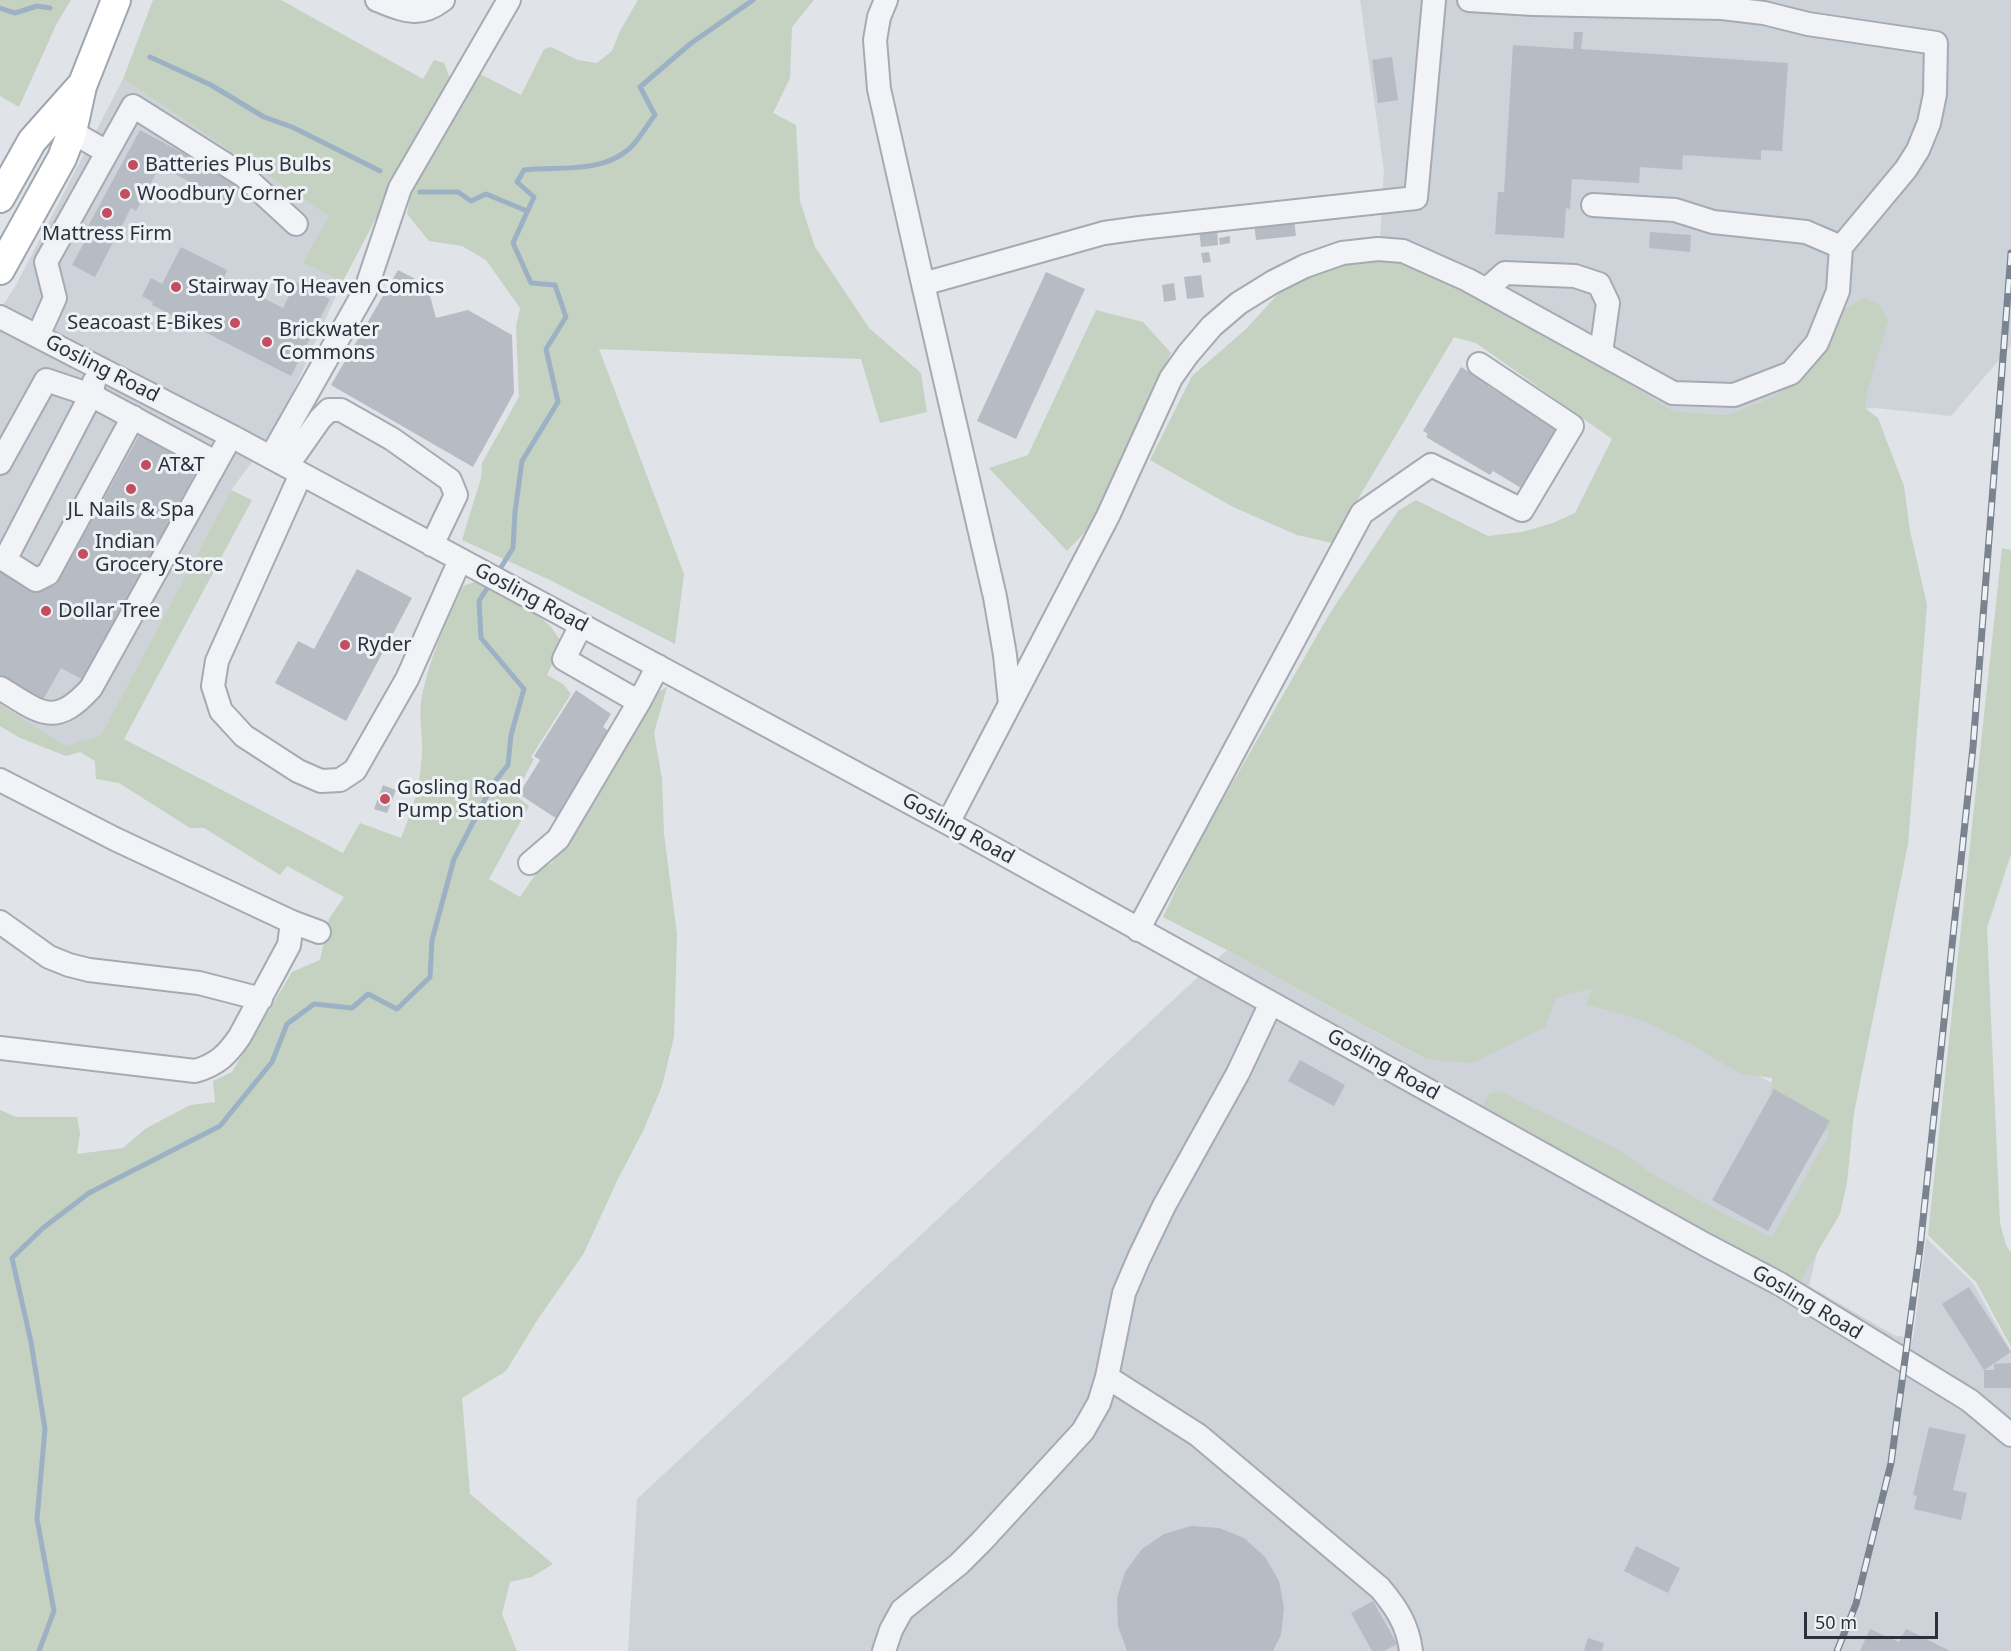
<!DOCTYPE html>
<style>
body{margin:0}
#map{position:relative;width:2011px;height:1651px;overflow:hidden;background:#e0e3e8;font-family:"Noto Sans",sans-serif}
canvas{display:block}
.scale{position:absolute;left:1804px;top:1612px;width:134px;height:27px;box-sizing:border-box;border:3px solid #2a313e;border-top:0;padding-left:8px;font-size:18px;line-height:21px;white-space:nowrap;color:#2a313e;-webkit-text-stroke:4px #eff2f5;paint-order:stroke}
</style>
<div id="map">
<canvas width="2011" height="1651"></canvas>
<div class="scale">50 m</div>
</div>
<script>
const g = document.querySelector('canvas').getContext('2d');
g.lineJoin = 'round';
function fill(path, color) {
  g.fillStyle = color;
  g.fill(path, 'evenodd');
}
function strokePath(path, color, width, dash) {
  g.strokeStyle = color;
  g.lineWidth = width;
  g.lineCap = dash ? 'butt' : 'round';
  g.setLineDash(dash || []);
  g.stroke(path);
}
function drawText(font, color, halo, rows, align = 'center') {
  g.font = font + ' "Noto Sans",sans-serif';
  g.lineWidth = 6;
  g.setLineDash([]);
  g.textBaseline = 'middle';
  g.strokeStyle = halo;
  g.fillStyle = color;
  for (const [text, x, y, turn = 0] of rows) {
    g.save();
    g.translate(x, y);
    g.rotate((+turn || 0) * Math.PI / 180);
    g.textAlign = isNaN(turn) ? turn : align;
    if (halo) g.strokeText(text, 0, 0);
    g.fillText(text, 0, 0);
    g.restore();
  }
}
fill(new Path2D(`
 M 1360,0 L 2011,0 L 2011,346 L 1951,416 L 1876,408 L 1727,415 L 1674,411 L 1556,339 L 1379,258 L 1384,171 Z
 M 123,79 L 330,216 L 346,273 L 276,430 L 231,490 L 101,735 L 65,747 L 0,704 L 0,310 L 16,285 Z
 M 1227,950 L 1424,1059 L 1547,962 L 1848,1124 L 1809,1286 L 1894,1335 L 1913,1339 L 1926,1238 L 1973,1283 L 2011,1351 L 2011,1651 L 628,1651 L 637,1499 Z`), '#ced2d9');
fill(new Path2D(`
 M 0,0 L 71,0 L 57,23 L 19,107 L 0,96 Z
 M 153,0 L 281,0 L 423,79 L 434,60 L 444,63 L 450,78 L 343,281 L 303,263 L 329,216 L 123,79 Z
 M 638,0 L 814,0 L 792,27 L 790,78 L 773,113 L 796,125 L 800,201 L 815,247 L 869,328 L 921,373 L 927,412 L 880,423 L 861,359 L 599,349 L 684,574 L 675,644 L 550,580 L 462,540 L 481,478 L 482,463 L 519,397 L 516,327 L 520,308 L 486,260 L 462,246 L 429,241 L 407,214 L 412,188 L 478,73 L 521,95 L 544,49 L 551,47 L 578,60 L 597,63 L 612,51 L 620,31 Z
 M 1379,258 L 1417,263 L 1556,339 L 1674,411 L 1727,415 L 1771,398 L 1799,379 L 1831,344 L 1844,309 L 1865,298 L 1880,305 L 1888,321 L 1867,392 L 1865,408 L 1878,418 L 1904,486 L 1910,531 L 1927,605 L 1908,844 L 1854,1113 L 1847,1183 L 1840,1214 L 1800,1281 L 1482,1107 L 1488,1095 L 1499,1091 L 1620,1150 L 1649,1172 L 1722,1213 L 1772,1238 L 1830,1133 L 1771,1093 L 1772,1078 L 1741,1074 L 1682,1039 L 1642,1020 L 1586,1004 L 1592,988 L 1556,998 L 1545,1027 L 1472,1063 L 1425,1059 L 1227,950 L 1163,917 L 1198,843 L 1330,613 L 1398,511 L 1416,500 L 1488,536 L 1522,532 L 1553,523 L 1575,513 L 1612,439 L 1476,343 L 1454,337 L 1332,543 L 1297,535 L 1233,507 L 1150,460 L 1192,376 L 1246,329 L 1288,283 L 1337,266 Z
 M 1096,310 L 1143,322 L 1171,353 L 1119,468 L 1098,518 L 1067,551 L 989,468 L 1028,455 Z
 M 231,490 L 252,500 L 124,739 L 343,853 L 360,823 L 401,838 C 413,808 420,787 422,754 C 423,736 419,720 421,703 C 427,662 446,623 463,586 L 474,582 L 484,583 L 540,617 L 551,627 L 562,643 L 547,675 L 563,684 L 571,694 L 531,757 L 534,759 L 515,795 L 529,806 L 489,879 L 520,897 L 539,869 L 552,863 L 658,692 L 667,687 L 654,733 L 662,779 L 664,834 L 677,934 L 674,1037 L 662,1086 L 643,1131 L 617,1181 L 584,1253 L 538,1319 L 506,1371 L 462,1398 L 470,1494 L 553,1564 L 532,1577 L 510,1582 L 502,1614 L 517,1651 L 0,1651 L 0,1110 L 16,1117 L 77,1117 L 80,1133 L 77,1154 L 123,1148 L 145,1129 L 190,1105 L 215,1102 L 213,1081 L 232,1072 L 292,972 L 320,960 L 329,919 L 344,897 L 287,866 L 280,875 L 204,828 L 190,828 L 119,783 L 96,779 L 95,761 L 80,752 L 66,756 L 20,738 L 0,726 L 0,704 L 65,746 L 101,735 Z
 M 2002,548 L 2011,550 L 2011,854 L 1987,928 L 2000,1223 L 2006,1245 L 2011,1253 L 2011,1347 L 1976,1282 L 1928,1235 Z`), '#c5d1c1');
strokePath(new Path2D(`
 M 0,8 L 15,13 L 37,6 L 50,8
 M 150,57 L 211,85 L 264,117 L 292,127 L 380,171
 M 420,192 L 458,192 L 471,201 L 486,194 L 527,211
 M 498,572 L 513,548 L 515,512 L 522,461 L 558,402 L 546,349 L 566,317 L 555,285 L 531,283 L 513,243 L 534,197 L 517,182 L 524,170 C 559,166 600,174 629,149 C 639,140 647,125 655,115 L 640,87 L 690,44 L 753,0
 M 39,1651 L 54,1611 L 37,1519 L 45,1429 L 31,1342 L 12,1258 L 43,1228 L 89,1193 L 220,1126 L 272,1062 L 287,1024 L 314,1004 L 352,1008 L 368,994 L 397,1009 L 430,977 L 432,940 L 454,859 L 493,784 L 508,765 L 511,735 L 524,689 L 481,638 L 479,601 L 491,582`), '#9db1c5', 5);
fill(new Path2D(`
 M 1574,32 L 1583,32 L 1581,49 L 1788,63 L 1782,151 L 1761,150 L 1761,160 L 1683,155 L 1682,170 L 1640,167 L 1639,183 L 1572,179 L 1570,209 L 1566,208 L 1564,238 L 1495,234 L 1498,192 L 1504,192 L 1513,45 L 1573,49 Z
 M 1392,57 L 1398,100 L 1378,103 L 1372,60 Z
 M 140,130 L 242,185 L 231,204 L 160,166 L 136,211 L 131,208 L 95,277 L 72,265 L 91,230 L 87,228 Z
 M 1294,219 L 1296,236 L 1256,240 L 1254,223 Z
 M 1217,228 L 1218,245 L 1201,247 L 1199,230 Z
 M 1650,232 L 1691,235 L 1690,252 L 1649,248 Z
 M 1230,236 L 1230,243 L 1220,245 L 1219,238 Z
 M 181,247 L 227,270 L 224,278 L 283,308 L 296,282 L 330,299 L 291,376 L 152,305 L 153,302 L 142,296 L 151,278 L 162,284 Z
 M 1209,252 L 1211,262 L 1203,263 L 1201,253 Z
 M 398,270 L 427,285 L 436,318 L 468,310 L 512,335 L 514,393 L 473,467 L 331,385 Z
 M 1046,272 L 1085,289 L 1016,439 L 977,421 Z
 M 1201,275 L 1204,297 L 1187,299 L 1184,277 Z
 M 1174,283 L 1176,300 L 1164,302 L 1162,285 Z
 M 1461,367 L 1489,384 L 1488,386 L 1557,427 L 1521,488 L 1493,471 L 1490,475 L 1426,437 L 1428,434 L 1423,431 Z
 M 140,434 L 199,466 L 85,681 L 61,668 L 41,703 L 0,678 L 0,571 L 34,592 L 56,585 Z
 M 357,569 L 412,598 L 346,721 L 275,683 L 298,641 L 314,649 Z
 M 576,690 L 611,714 L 603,727 L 612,734 L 557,819 L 519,794 L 540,760 L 534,756 Z
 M 383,785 L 396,790 L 387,813 L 374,809 Z
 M 1300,1060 L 1345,1085 L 1334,1106 L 1288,1081 Z
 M 1774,1089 L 1830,1121 L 1768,1231 L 1712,1200 Z
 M 1969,1287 L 2011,1352 L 1984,1370 L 1942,1304 Z
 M 2011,1363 L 2011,1388 L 1984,1388 L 1984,1370 L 1994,1370 L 1994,1364 Z
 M 1929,1427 L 1966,1435 L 1953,1490 L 1967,1493 L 1961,1520 L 1914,1509 L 1917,1496 L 1913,1495 Z
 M 1191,1526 L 1219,1528 L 1244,1538 L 1265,1557 L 1279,1581 L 1284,1608 L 1281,1635 L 1273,1651 L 1127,1651 L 1118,1626 L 1117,1598 L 1125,1572 L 1142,1549 L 1164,1534 Z
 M 1636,1546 L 1680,1568 L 1668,1593 L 1624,1571 Z
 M 1373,1601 L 1397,1644 L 1384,1651 L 1372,1651 L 1351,1613 Z
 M 1870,1629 L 1899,1642 L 1906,1629 L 1950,1651 L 1860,1651 Z
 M 1588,1638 L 1604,1643 L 1602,1651 L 1584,1651 Z`), '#b7bcc4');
const minor = new Path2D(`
 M 377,0 C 404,10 418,19 443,0
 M 886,0 L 879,17 L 875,40 L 879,89 L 923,284
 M 72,132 L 107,152
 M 1593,205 L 1675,210 L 1713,222 L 1806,232 L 1841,247
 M 1486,290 L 1505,273 L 1575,276 L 1599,284 L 1608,303 L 1601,353
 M 0,317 L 235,438 L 948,823 L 1706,1245 L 1780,1284 L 1969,1400 L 2011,1435
 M 38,336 L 55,298 L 46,262 L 133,106 L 244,176 L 296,224
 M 271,457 L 366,289 L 400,188 L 509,0
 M 0,463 L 46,380 L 91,395 L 215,462
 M 287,466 L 320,419 L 329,410 L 341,410 L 392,439 L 450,480 L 456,495 L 432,545
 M 301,474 L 217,661 L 213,686 L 221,711 L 244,736 L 298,771 L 321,781 L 340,780 L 355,770 L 407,679 L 460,560
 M 0,557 L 36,580 L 48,574 L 133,417
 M 5,560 L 91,395 L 94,382
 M 581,625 L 564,659 L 639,702 L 658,666
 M 0,688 C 40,712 54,729 91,688 L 231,436
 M 1010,704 L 1005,655 L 995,597 L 923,284 L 1104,233 L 1140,228 L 1416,198 L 1434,0
 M 0,780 L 115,839 L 292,922 L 319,932
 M 948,823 L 1108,516 L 1171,378 L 1188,354 L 1212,326 L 1239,303 L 1273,282 L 1305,266 L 1342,253 L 1378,249 L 1403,251 L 1468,280 L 1673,393 L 1734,395 L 1791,373 L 1817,343 L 1838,291 L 1841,247 L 1906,169 L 1918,150 L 1929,123 L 1935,94 L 1936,43 L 1808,24 L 1764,13 L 1722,8 L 1533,4 L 1469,0
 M 530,863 L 558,839 L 639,702
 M 0,922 L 49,957 L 69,965 L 89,970 L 199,983 L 261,999
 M 1138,930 L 1362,513 L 1431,465 L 1522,510 L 1572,426 L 1479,364
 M 0,1048 L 195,1071 C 217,1065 228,1054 240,1036 L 289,945 L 292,922
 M 1107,1377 L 1198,1435 L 1380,1588 C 1396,1607 1408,1625 1411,1651
 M 884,1651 L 891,1630 L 902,1610 L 959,1564 L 982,1541 L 1083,1431 L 1099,1403 L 1107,1377 L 1124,1293 L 1139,1258 L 1164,1206 L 1238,1073 L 1271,1003`);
const major = new Path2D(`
 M 0,198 L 32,141 L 80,87
 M 0,270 L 62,158 L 72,132 L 82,86 L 116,0`);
strokePath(minor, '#a6aab2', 26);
strokePath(major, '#a0a7b2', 32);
strokePath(minor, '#f2f3f6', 22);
strokePath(major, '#fff', 28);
const rail = new Path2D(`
 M 1837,1651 L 1856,1604 L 1891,1463 L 1920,1248 L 1973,747 L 2011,253`);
strokePath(rail, '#7a8390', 7);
strokePath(rail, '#eff2f5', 4.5, [14]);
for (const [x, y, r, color] of [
 [133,165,6,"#c34e60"],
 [125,194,6,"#c34e60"],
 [107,213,6,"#c34e60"],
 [176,287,6,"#c34e60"],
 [235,323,6,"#c34e60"],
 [267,342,6,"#c34e60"],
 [146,465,6,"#c34e60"],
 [131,489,6,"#c34e60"],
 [83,554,6,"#c34e60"],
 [46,611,6,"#c34e60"],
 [345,645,6,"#c34e60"],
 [385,799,6,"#c34e60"]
]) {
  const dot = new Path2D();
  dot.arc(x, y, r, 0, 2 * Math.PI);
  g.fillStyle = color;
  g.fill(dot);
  strokePath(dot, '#eff2f5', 2);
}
drawText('20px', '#2a313e', '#eff2f5', [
 ["Batteries Plus Bulbs",145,165],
 ["Woodbury Corner",137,194],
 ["Mattress Firm",107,234,"center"],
 ["Stairway To Heaven Comics",188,287],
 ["Seacoast E-Bikes",223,323,"right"],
 ["Brickwater",279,330],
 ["Commons",279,353],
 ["AT&T",158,465],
 ["JL Nails & Spa",131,510,"center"],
 ["Indian",95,542],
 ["Grocery Store",95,565],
 ["Dollar Tree",58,611],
 ["Ryder",357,645],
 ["Gosling Road",397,788],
 ["Pump Station",397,811]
], 'left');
drawText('20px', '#2a313e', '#eff2f5', [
 ["Gosling Road",102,369,27],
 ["Gosling Road",531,598,28],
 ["Gosling Road",958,829,29],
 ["Gosling Road",1383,1065,29],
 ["Gosling Road",1807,1303,31]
]);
</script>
